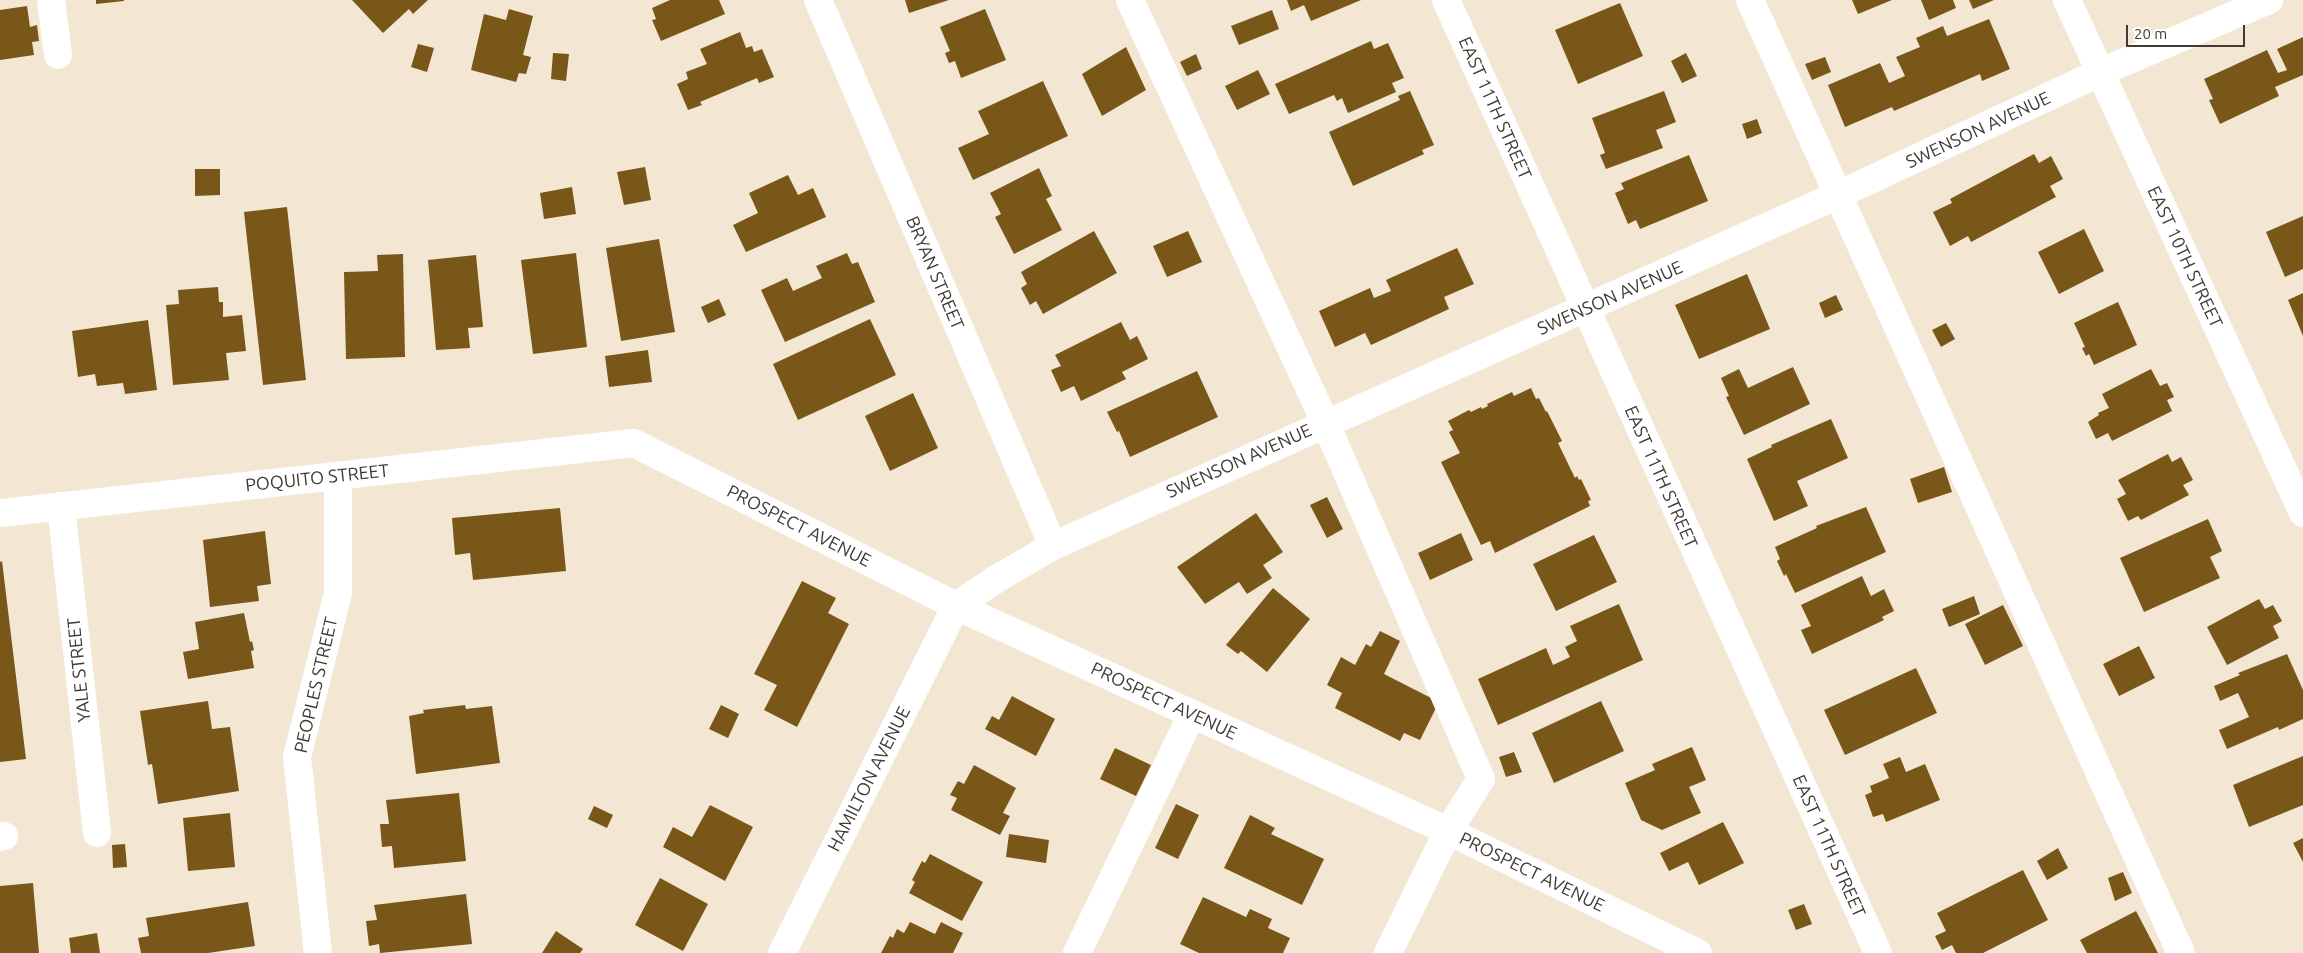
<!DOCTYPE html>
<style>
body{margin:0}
#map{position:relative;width:2303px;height:953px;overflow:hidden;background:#f3e7d3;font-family:Ubuntu,sans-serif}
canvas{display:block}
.scale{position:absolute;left:2126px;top:25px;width:119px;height:22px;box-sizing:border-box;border:2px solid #3f3a32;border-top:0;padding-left:6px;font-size:15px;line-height:18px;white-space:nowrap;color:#3f3a32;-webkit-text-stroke:4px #fff;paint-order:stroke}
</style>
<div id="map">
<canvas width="2303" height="953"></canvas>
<div class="scale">20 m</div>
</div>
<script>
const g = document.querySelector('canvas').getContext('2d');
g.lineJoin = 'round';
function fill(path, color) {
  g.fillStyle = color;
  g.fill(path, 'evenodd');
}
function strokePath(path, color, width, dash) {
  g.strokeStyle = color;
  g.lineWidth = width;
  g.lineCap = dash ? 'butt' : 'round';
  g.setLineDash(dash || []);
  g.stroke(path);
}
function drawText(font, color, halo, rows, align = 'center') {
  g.font = font + ' Ubuntu,sans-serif';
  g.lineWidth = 5;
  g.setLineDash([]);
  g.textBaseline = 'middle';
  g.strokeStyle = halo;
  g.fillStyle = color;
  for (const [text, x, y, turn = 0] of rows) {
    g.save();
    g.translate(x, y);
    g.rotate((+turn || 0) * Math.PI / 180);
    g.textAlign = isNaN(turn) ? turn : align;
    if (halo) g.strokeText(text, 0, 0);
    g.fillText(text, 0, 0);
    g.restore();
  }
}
fill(new Path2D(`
 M 96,0 L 124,0 L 124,1 L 96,4 Z
 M 352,0 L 428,0 L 413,14 L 409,9 L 383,33 Z
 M 670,0 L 719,0 L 725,14 L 661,41 L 652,20 L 656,19 L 652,8 Z
 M 905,0 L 949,0 L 909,13 Z
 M 1287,0 L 1361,0 L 1311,21 L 1304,5 L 1291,11 Z
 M 1852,0 L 1892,0 L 1858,14 Z
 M 1921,0 L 1953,0 L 1956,8 L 1929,20 Z
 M 1969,0 L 1994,0 L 1973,9 Z
 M 1620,3 L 1643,56 L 1578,84 L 1555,30 Z
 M 27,6 L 30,27 L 37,25 L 39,41 L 32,42 L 34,55 L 0,60 L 0,10 Z
 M 509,9 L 533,16 L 523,55 L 531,57 L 526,74 L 519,73 L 516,82 L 471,70 L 484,14 L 506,20 Z
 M 985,9 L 1006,60 L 961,78 L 955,61 L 949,63 L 945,53 L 950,51 L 940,27 Z
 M 1272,10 L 1279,29 L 1239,45 L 1231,26 Z
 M 1989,19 L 2010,69 L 1982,81 L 1980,74 L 1894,111 L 1892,107 L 1845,127 L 1828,85 L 1880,63 L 1889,83 L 1905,76 L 1896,57 L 1920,47 L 1916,38 L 1943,26 L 1947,36 Z
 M 740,32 L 746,48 L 752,46 L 754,52 L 762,49 L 774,77 L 759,83 L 757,78 L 700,102 L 702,105 L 688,110 L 677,84 L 688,79 L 686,72 L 707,64 L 700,49 Z
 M 2303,37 L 2303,75 L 2275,87 L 2279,96 L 2220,124 L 2209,100 L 2213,99 L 2204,79 L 2267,50 L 2278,73 L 2287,70 L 2277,49 Z
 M 1371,41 L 1374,49 L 1388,43 L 1404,78 L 1392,83 L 1396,92 L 1348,113 L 1342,98 L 1337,101 L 1334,95 L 1289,114 L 1275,84 Z
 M 418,44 L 434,48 L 427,72 L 411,67 Z
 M 1126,47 L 1146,90 L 1102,116 L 1082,74 Z
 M 553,53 L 569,54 L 566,81 L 551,79 Z
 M 1686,53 L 1697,76 L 1682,83 L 1671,61 Z
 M 1196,54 L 1202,69 L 1187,76 L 1180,62 Z
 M 1825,57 L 1831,72 L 1812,80 L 1805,64 Z
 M 1258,70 L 1270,94 L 1237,110 L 1225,86 Z
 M 1043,81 L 1068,136 L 973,180 L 958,148 L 989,134 L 978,111 Z
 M 1410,91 L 1434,145 L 1422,150 L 1424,154 L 1353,186 L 1329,132 L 1400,100 L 1398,96 Z
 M 1664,91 L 1676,122 L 1656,130 L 1663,148 L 1606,169 L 1600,155 L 1605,153 L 1592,118 Z
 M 1757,119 L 1762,133 L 1747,139 L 1742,124 Z
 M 2034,154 L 2039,163 L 2051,156 L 2063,179 L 2050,186 L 2056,197 L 1971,242 L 1968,236 L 1950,246 L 1933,212 L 1952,203 L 1950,199 Z
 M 1689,155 L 1708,201 L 1640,229 L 1636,220 L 1628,224 L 1615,193 L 1624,189 L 1621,183 Z
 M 645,167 L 651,200 L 624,205 L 617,172 Z
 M 1039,168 L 1052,196 L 1046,199 L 1062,230 L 1014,254 L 995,217 L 1001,214 L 990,193 Z
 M 195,169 L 220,169 L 220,195 L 195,196 Z
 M 788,175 L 798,195 L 813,188 L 826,217 L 746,252 L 733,225 L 758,213 L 749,193 Z
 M 572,187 L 576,214 L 544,219 L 540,193 Z
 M 287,207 L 306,380 L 263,385 L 244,212 Z
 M 2303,216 L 2303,269 L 2285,277 L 2266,232 Z
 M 2084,229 L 2104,271 L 2059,294 L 2038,252 Z
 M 1094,231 L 1117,273 L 1043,314 L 1036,301 L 1030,305 L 1021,288 L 1027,284 L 1021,272 Z
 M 1188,231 L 1202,262 L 1167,277 L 1153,246 Z
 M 659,239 L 675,332 L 621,341 L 606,248 Z
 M 1457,248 L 1474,284 L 1444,297 L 1449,309 L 1371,345 L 1365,333 L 1335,347 L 1319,311 L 1370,288 L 1374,298 L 1391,291 L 1386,280 Z
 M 576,253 L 587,347 L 533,354 L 521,260 Z
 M 847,253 L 852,264 L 858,262 L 875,302 L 785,342 L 761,290 L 787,278 L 793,291 L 822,278 L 816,266 Z
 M 403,254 L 405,357 L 346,359 L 344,272 L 378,271 L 377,255 Z
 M 476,255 L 483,327 L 468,328 L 470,348 L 436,350 L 428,260 Z
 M 1747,274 L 1770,329 L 1699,359 L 1675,305 Z
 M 218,287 L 219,302 L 223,302 L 223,317 L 242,315 L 246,351 L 226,353 L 229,380 L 173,385 L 166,305 L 179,304 L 178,290 Z
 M 2303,293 L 2303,336 L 2288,300 Z
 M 1836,295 L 1843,310 L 1825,318 L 1819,303 Z
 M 719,299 L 726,315 L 708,323 L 701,307 Z
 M 2118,302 L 2137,345 L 2094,365 L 2089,354 L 2086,356 L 2082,348 L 2085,347 L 2074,323 Z
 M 870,319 L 896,375 L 798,420 L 773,364 Z
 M 148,320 L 157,390 L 125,394 L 123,383 L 97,386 L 95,374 L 78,377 L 72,331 Z
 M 1121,322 L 1130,340 L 1137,336 L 1148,359 L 1122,372 L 1126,379 L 1081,401 L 1074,386 L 1061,392 L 1051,370 L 1061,366 L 1055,355 Z
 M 1946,323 L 1955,339 L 1941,347 L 1932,330 Z
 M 648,350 L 652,382 L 609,387 L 605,356 Z
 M 1793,367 L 1810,404 L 1744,435 L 1726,397 L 1729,396 L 1721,378 L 1739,369 L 1748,388 Z
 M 2151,369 L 2160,386 L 2167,383 L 2174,397 L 2167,400 L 2172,411 L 2112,441 L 2108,433 L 2096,439 L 2088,422 L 2099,415 L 2098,413 L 2109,408 L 2102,394 Z
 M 1197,371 L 1218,417 L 1130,457 L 1119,431 L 1117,432 L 1107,412 Z
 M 1531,388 L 1536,399 L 1539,398 L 1546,412 L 1547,411 L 1562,441 L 1558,443 L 1575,478 L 1577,476 L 1579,480 L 1581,479 L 1591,500 L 1588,501 L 1590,506 L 1495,553 L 1490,541 L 1481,545 L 1441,462 L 1460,453 L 1449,432 L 1453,430 L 1448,421 L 1469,410 L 1471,412 L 1481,407 L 1482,409 L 1488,406 L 1487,404 L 1512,392 L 1514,396 Z
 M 913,393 L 938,448 L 890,471 L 865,416 Z
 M 1831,419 L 1848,458 L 1797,481 L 1808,506 L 1774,521 L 1747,459 L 1772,447 L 1771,445 Z
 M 2168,454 L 2172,462 L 2181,457 L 2193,480 L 2183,485 L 2189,495 L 2141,520 L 2138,516 L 2128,521 L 2117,499 L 2126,494 L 2118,480 Z
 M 1944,467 L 1952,492 L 1918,503 L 1910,479 Z
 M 1327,497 L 1343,529 L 1327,538 L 1310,505 Z
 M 1866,507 L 1886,552 L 1795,593 L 1786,574 L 1784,576 L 1777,561 L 1780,559 L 1775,547 L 1817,528 L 1816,526 Z
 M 560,508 L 566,571 L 473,580 L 470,553 L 455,555 L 452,518 Z
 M 1256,513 L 1283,552 L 1263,565 L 1272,578 L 1247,594 L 1239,582 L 1205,604 L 1177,567 Z
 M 2208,519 L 2222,551 L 2210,557 L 2220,578 L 2144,612 L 2120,558 Z
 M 265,531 L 271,584 L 257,586 L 259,601 L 210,607 L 203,540 Z
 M 1461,533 L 1473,560 L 1430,580 L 1418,553 Z
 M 1594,535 L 1617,582 L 1556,611 L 1533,564 Z
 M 2,561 L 26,759 L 0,762 L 0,562 Z
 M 1862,576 L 1871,596 L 1884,589 L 1894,611 L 1882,617 L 1884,620 L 1812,654 L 1801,630 L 1811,626 L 1801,605 Z
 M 802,581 L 836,598 L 828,613 L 849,624 L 797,727 L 764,710 L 777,685 L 754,674 Z
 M 1273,588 L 1310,619 L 1267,672 L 1241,651 L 1238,654 L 1226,645 Z
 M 1974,596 L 1980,614 L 1949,627 L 1942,609 Z
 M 2259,599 L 2265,609 L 2273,605 L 2282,621 L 2273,626 L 2279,638 L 2227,665 L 2207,627 Z
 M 1619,604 L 1643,660 L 1498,725 L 1478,679 L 1546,648 L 1553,665 L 1570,657 L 1565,647 L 1577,641 L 1570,626 Z
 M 2003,605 L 2023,646 L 1985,665 L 1965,624 Z
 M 244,613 L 250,642 L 252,641 L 254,650 L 251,651 L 254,668 L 188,679 L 183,652 L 199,649 L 195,622 Z
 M 1380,631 L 1400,641 L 1384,674 L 1439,702 L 1420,740 L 1404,733 L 1400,741 L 1335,708 L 1342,693 L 1327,685 L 1341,657 L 1355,665 L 1366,644 L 1371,647 Z
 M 2139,646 L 2155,678 L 2119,696 L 2103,664 Z
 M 2287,654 L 2303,690 L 2303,719 L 2279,730 L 2278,727 L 2227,749 L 2219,730 L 2249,717 L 2238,693 L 2220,701 L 2214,686 L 2240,675 L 2238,673 Z
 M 1916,668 L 1937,713 L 1845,755 L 1824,710 Z
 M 1012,696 L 1055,719 L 1036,756 L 985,729 L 992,716 L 999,720 Z
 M 208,701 L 212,729 L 230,727 L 239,791 L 158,804 L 152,764 L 148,765 L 140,711 Z
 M 1601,701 L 1624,751 L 1554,783 L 1532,733 Z
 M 465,705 L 466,709 L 492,706 L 500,763 L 416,774 L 409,716 L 424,713 L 423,710 Z
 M 721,705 L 739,714 L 728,738 L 709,729 Z
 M 1692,747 L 1706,780 L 1689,787 L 1701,813 L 1662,830 L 1641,820 L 1625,783 L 1655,770 L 1652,764 Z
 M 1115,748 L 1151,765 L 1136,796 L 1100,779 Z
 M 1514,752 L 1522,772 L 1506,777 L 1499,757 Z
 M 2303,756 L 2303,805 L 2249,827 L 2233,785 Z
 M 1900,757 L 1906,772 L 1925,764 L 1940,800 L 1886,822 L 1883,814 L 1873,817 L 1865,795 L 1872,792 L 1870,786 L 1889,778 L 1883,764 Z
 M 974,765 L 1016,788 L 1003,813 L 1010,816 L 1000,835 L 951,810 L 957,798 L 950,795 L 958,781 L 964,784 Z
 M 459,793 L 466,861 L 394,868 L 392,846 L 382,847 L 380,824 L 389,824 L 386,800 Z
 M 1176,804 L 1199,815 L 1178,859 L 1155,848 Z
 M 710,805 L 753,827 L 725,881 L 663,847 L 673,827 L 692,837 Z
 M 594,806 L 613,815 L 607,828 L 588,819 Z
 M 230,813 L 235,867 L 188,871 L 183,818 Z
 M 1250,815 L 1275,828 L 1271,834 L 1324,859 L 1302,905 L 1224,868 Z
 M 1723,822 L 1744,863 L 1699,885 L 1688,862 L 1669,871 L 1660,853 Z
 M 1009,834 L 1049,840 L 1046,863 L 1006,857 Z
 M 2303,838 L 2303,862 L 2293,843 Z
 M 125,844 L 127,867 L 113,868 L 112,845 Z
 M 2058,848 L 2068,868 L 2047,880 L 2037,861 Z
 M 930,854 L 983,882 L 962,921 L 909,893 L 915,882 L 912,880 L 922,861 L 925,863 Z
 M 2023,870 L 2048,920 L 1983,953 L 1956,953 L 1952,945 L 1942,950 L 1935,936 L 1946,931 L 1937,913 Z
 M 2123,872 L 2132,893 L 2115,901 L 2108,878 Z
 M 660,878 L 708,904 L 683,951 L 635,925 Z
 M 33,883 L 39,953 L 0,953 L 0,886 Z
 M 466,894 L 472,944 L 380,953 L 379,944 L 369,946 L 366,921 L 377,920 L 374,905 Z
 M 1203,897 L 1246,917 L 1250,909 L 1272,919 L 1268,928 L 1290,938 L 1283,953 L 1199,953 L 1180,944 Z
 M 248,902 L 255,946 L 208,953 L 141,953 L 138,938 L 149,936 L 146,918 Z
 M 1804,904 L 1812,924 L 1796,930 L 1788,910 Z
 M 2136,911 L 2158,953 L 2087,953 L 2080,940 Z
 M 910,922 L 935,934 L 941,922 L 963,933 L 953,953 L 881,953 L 890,936 L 893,938 L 897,929 L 904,933 Z
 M 556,931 L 583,949 L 580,953 L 542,953 Z
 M 97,933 L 100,953 L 71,953 L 69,938 Z`), '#785719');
strokePath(new Path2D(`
 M 51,0 L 58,55
 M 818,0 L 1053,546
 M 1130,0 L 1325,422 L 1481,779 L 1448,831 L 1388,953
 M 1446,0 L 1878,953
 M 1750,0 L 2181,953
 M 2067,0 L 2303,513
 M 61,506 L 97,833
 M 0,513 L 634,443 L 956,606 L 1448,831 L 1698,953
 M 0,837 L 4,836
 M 318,953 L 297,757 L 338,593 L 338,476
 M 782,953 L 956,606 L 998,578 L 1053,546 L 1838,195 L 2101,72 L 2269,0
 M 1077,953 L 1192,714`), '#fff', 28);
drawText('18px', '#3f3a32', '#fff', [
 ["EAST 11TH STREET",1495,108,66],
 ["SWENSON AVENUE",1978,130,-25],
 ["EAST 10TH STREET",2185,257,65],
 ["BRYAN STREET",935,273,67],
 ["SWENSON AVENUE",1610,298,-24],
 ["SWENSON AVENUE",1239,461,-24],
 ["EAST 11TH STREET",1661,477,66],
 ["POQUITO STREET",317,478,-6],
 ["PROSPECT AVENUE",799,526,27],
 ["YALE STREET",79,670,-96],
 ["PEOPLES STREET",316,685,-77],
 ["PROSPECT AVENUE",1164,701,25],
 ["HAMILTON AVENUE",869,779,-63],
 ["EAST 11TH STREET",1829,846,66],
 ["PROSPECT AVENUE",1532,872,26]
]);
</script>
